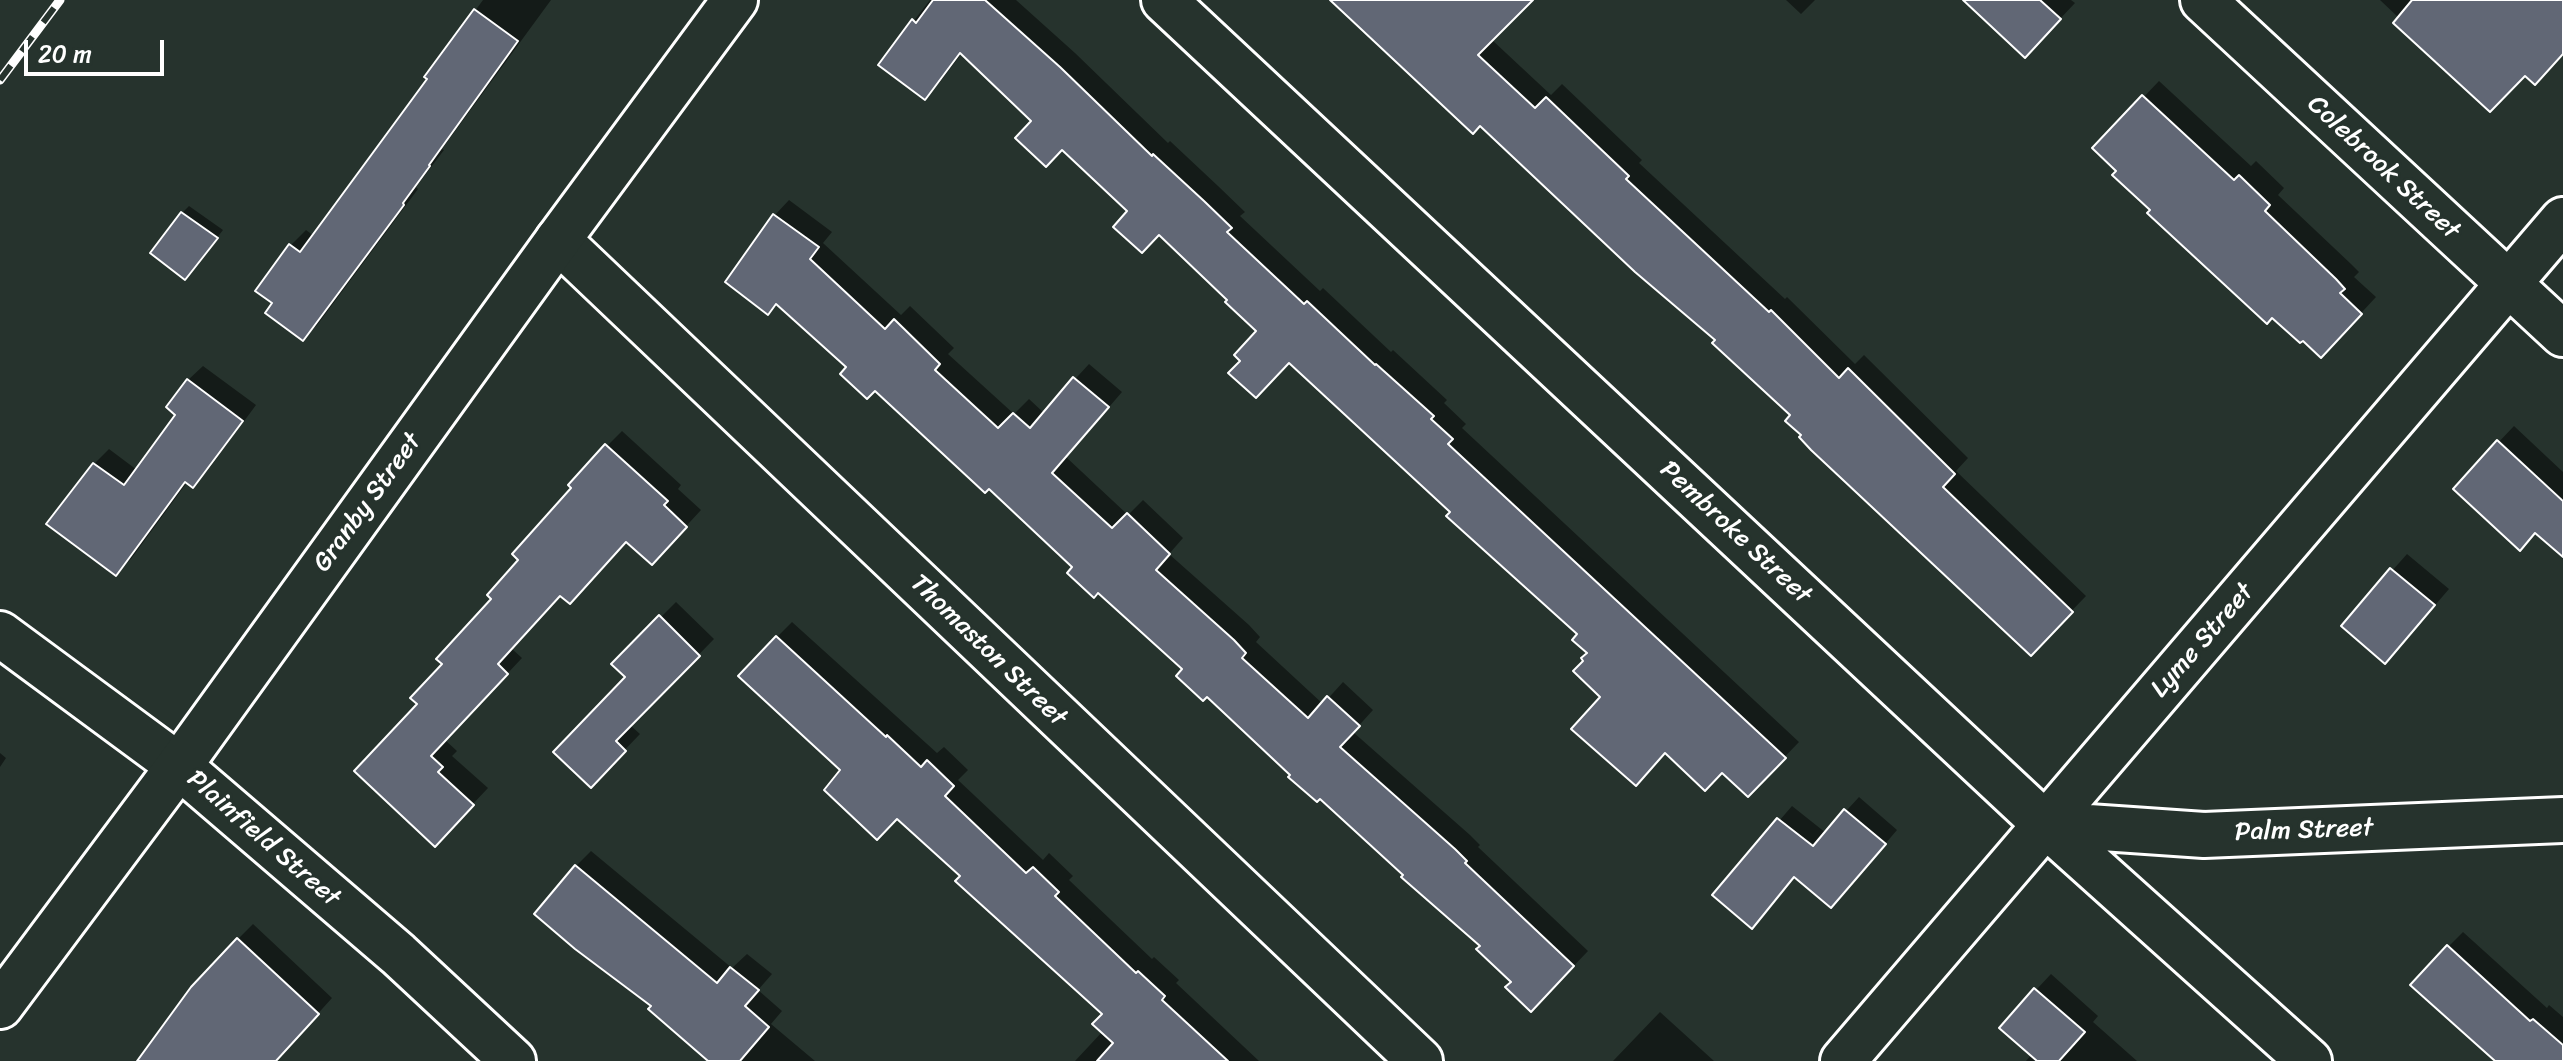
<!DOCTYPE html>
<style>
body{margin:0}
#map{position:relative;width:2563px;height:1061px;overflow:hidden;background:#26332d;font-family:Sriracha,sans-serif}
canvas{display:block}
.scale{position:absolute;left:24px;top:40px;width:140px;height:36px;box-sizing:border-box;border:4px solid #fff;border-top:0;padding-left:10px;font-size:24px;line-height:28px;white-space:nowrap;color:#fff;-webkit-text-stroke:6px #26332d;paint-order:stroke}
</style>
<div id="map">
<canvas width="2563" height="1061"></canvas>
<div class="scale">20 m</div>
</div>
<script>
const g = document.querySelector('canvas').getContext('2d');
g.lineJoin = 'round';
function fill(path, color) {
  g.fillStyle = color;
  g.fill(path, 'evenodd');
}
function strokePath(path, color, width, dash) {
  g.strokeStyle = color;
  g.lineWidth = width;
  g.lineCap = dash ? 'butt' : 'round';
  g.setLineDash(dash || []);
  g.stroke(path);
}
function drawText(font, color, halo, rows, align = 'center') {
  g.font = font + ' Sriracha,sans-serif';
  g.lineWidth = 6;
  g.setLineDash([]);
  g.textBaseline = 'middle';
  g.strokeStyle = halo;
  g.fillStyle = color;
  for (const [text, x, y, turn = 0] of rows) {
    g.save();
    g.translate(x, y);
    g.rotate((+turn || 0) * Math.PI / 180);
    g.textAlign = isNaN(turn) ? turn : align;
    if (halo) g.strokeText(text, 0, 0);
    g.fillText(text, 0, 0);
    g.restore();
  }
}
fill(new Path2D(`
 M 483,0 L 551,0 L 442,149 L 444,150 L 416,187 L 418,189 L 318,324 L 303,339 L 275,303 L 291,245 L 306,230 L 314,236 L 430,78 L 427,76 Z
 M 930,0 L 1016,0 L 1075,53 L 1168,143 L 1170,141 L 1218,186 L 1245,212 L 1240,216 L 1320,291 L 1323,288 L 1391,352 L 1393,350 L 1447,400 L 1444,403 L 1466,424 L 1462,428 L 1799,742 L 1748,795 L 1722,770 L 1603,697 L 1590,653 L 1580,634 L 1453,512 L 1289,361 L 1243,361 L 1259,331 L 1230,299 L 1159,232 L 1130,211 L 962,53 L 940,82 L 925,97 L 880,64 Z
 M 1335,0 L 1530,0 L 1491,39 L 1551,95 L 1562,84 L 1642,160 L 1639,163 L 1785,299 L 1787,297 L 1855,364 L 1864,355 L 1968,458 L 1956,471 L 2086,596 L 2031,653 L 1804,435 L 1793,415 L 1718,340 L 1480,123 Z
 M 1786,0 L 1815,0 L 1801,14 Z
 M 1966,0 L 2071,0 L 2075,3 L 2040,40 Z
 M 2380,0 L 2563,0 L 2563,32 L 2399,18 Z
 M 2159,81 L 2251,166 L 2256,161 L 2284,188 L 2278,195 L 2351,264 L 2359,272 L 2354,277 L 2376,297 L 2336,340 L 2303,338 L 2153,210 L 2119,171 L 2095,148 Z
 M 789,200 L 832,232 L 823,243 L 901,315 L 910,306 L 954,348 L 948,354 L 1014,414 L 1029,399 L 1044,413 L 1089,364 L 1122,392 L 1066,457 L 1128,515 L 1143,500 L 1183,538 L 1169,554 L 1249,625 L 1260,637 L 1256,642 L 1323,704 L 1343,682 L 1373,710 L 1353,732 L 1470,835 L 1480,845 L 1478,847 L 1588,951 L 1546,995 L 1513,982 L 1483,946 L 1292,775 L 1185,669 L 989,486 L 849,367 L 778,302 L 768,312 L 727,282 L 775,215 Z
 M 189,206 L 223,230 L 192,270 L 182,213 Z
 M 203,366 L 256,405 L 208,470 L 193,485 L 188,481 L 131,559 L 116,573 L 94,464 L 109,449 L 137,470 L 178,414 L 188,380 Z
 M 2514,426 L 2563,472 L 2563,527 L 2537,531 L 2455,488 Z
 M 622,431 L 681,485 L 678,489 L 701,510 L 667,547 L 627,540 L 561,593 L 511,648 L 522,658 L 445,740 L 457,751 L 452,756 L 488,788 L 435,844 L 419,704 L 445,664 L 574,488 L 607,446 Z
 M 2407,554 L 2449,589 L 2400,646 L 2344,625 Z
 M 676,602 L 714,639 L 630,725 L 640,734 L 591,785 L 628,677 L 614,664 Z
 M 792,622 L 937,753 L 944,747 L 968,770 L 958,780 L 1043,860 L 1049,853 L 1073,876 L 1069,880 L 1152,959 L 1154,957 L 1179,980 L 1176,983 L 1259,1061 L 1075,1061 L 1103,1031 L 1104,1014 L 962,875 L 843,770 L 777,637 Z
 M 0,753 L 6,758 L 0,767 Z
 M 1859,797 L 1897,830 L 1844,892 L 1795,875 L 1765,913 L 1715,895 L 1792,806 L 1826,833 Z
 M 591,851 L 732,968 L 747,954 L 772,974 L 758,990 L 782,1011 L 771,1024 L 815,1061 L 711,1061 L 654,1005 L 576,866 Z
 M 253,924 L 332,998 L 295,1039 L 260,1061 L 139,1061 L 238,939 Z
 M 2463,932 L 2547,1008 L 2549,1005 L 2563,1017 L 2563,1061 L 2496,1061 L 2448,947 Z
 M 2051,974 L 2098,1016 L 2093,1022 L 2137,1061 L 2026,1061 L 2032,1054 L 2036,990 Z
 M 1660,1012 L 1714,1061 L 1613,1061 Z`), '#0007');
const building = new Path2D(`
 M 933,0 L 985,0 L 1060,67 L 1152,156 L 1153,154 L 1204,201 L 1232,228 L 1227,232 L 1304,304 L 1307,301 L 1375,365 L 1376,364 L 1434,416 L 1431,419 L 1453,439 L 1448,444 L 1786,758 L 1748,797 L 1722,773 L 1705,791 L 1665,753 L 1636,786 L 1571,729 L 1600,697 L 1573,671 L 1583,661 L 1581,658 L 1587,653 L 1572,640 L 1577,634 L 1446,516 L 1450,512 L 1289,363 L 1256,398 L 1228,373 L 1240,361 L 1234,355 L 1256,331 L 1225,302 L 1227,300 L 1159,235 L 1142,253 L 1113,227 L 1127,211 L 1062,150 L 1046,167 L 1015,138 L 1031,121 L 960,53 L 925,100 L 878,65 L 912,19 L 916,23 Z
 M 1330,0 L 1533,0 L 1478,55 L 1535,108 L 1546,97 L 1629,176 L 1626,179 L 1769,312 L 1771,310 L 1839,378 L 1848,368 L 1955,474 L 1943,487 L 2073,612 L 2031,656 L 1811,450 L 1799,437 L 1801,435 L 1785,421 L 1790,415 L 1712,343 L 1715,340 L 1635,272 L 1480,126 L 1473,134 Z
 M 1963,0 L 2040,0 L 2061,19 L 2025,58 Z
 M 2412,0 L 2563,0 L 2563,54 L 2535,85 L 2525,76 L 2490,112 L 2393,23 Z
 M 474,9 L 518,41 L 429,165 L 430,166 L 403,203 L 404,205 L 303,341 L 265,313 L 272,303 L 255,291 L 289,244 L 300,252 L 427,79 L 424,77 Z
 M 2142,95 L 2234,180 L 2239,175 L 2270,205 L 2265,211 L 2336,279 L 2345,289 L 2340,293 L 2362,314 L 2321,358 L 2303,341 L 2300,343 L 2272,318 L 2267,324 L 2147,213 L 2150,210 L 2112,175 L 2116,171 L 2092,148 Z
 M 181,212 L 218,238 L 185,280 L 150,253 Z
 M 773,214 L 819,247 L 810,259 L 885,329 L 894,319 L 940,364 L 935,370 L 998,428 L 1013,413 L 1030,428 L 1073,377 L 1109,407 L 1052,473 L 1112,528 L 1127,513 L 1170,554 L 1156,570 L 1234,640 L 1246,653 L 1242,658 L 1308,718 L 1327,696 L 1360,726 L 1340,747 L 1455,849 L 1467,861 L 1465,863 L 1574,966 L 1531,1012 L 1505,987 L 1511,982 L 1476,949 L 1480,946 L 1401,877 L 1403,875 L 1320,799 L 1317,802 L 1288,777 L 1290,775 L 1207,697 L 1203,701 L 1176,676 L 1182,669 L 1098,593 L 1094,598 L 1067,573 L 1072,567 L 989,489 L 985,493 L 875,391 L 867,399 L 840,374 L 846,367 L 776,304 L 768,315 L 725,282 Z
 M 187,379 L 243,421 L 193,488 L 185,482 L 116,576 L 46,524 L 93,463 L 124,485 L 175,415 L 166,407 Z
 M 2497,440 L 2563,501 L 2563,557 L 2535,533 L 2520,551 L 2453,489 Z
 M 605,444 L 668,501 L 664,505 L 687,527 L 652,565 L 626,542 L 570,604 L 560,596 L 498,664 L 508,674 L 431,756 L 443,767 L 438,772 L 474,805 L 435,847 L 354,771 L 417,704 L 410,698 L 442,664 L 436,659 L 491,599 L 487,595 L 518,560 L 512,554 L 571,488 L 568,485 Z
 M 2390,568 L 2435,605 L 2385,664 L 2341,626 Z
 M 659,615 L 700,656 L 616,741 L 626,751 L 591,788 L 553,752 L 625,677 L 611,664 Z
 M 776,636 L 886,737 L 887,735 L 921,767 L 927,760 L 954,786 L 945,796 L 1026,873 L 1033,867 L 1059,892 L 1055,896 L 1136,973 L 1138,971 L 1165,996 L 1162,1000 L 1228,1061 L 1097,1061 L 1113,1043 L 1092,1024 L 1102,1014 L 955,881 L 960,876 L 897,819 L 877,840 L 824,790 L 840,770 L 738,676 Z
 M 1844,809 L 1886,844 L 1831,908 L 1794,877 L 1752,929 L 1712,895 L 1777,818 L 1813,846 Z
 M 575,865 L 717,983 L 730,967 L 759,990 L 745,1006 L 769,1027 L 740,1061 L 708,1061 L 648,1009 L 651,1006 L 575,949 L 534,914 Z
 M 237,938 L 319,1014 L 276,1061 L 137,1061 L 191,987 Z
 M 2447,945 L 2530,1021 L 2533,1019 L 2563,1045 L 2563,1061 L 2495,1061 L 2410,985 Z
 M 2034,988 L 2085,1032 L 2059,1061 L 2037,1061 L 1999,1028 Z`);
fill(building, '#616775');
strokePath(building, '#fff', 2);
const minor = new Path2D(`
 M 1164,0 L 2045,824 L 2309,1061
 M 2203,0 L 2563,334
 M 558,240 L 1420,1061
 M 0,634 L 179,766 L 398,954 L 513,1061
 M 2045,824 L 2204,835 L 2563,820
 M 1843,1061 L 2563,220`);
const major = new Path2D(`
 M 0,1006 L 179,766 L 558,240 L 735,0`);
strokePath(minor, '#fff', 50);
strokePath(major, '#fff', 50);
strokePath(minor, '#26332d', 44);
strokePath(major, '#26332d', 44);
const rail = new Path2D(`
 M 0,80 L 60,0`);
strokePath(rail, '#fff', 9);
strokePath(rail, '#26332d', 6, [18]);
drawText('26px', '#fff', '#26332d', [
 ["Colebrook Street",2383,168,43],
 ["Granby Street",368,503,-54],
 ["Pembroke Street",1735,533,43],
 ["Lyme Street",2203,641,-49],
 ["Thomaston Street",988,651,44],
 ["Palm Street",2304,831,-2],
 ["Plainfield Street",263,839,41]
]);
</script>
